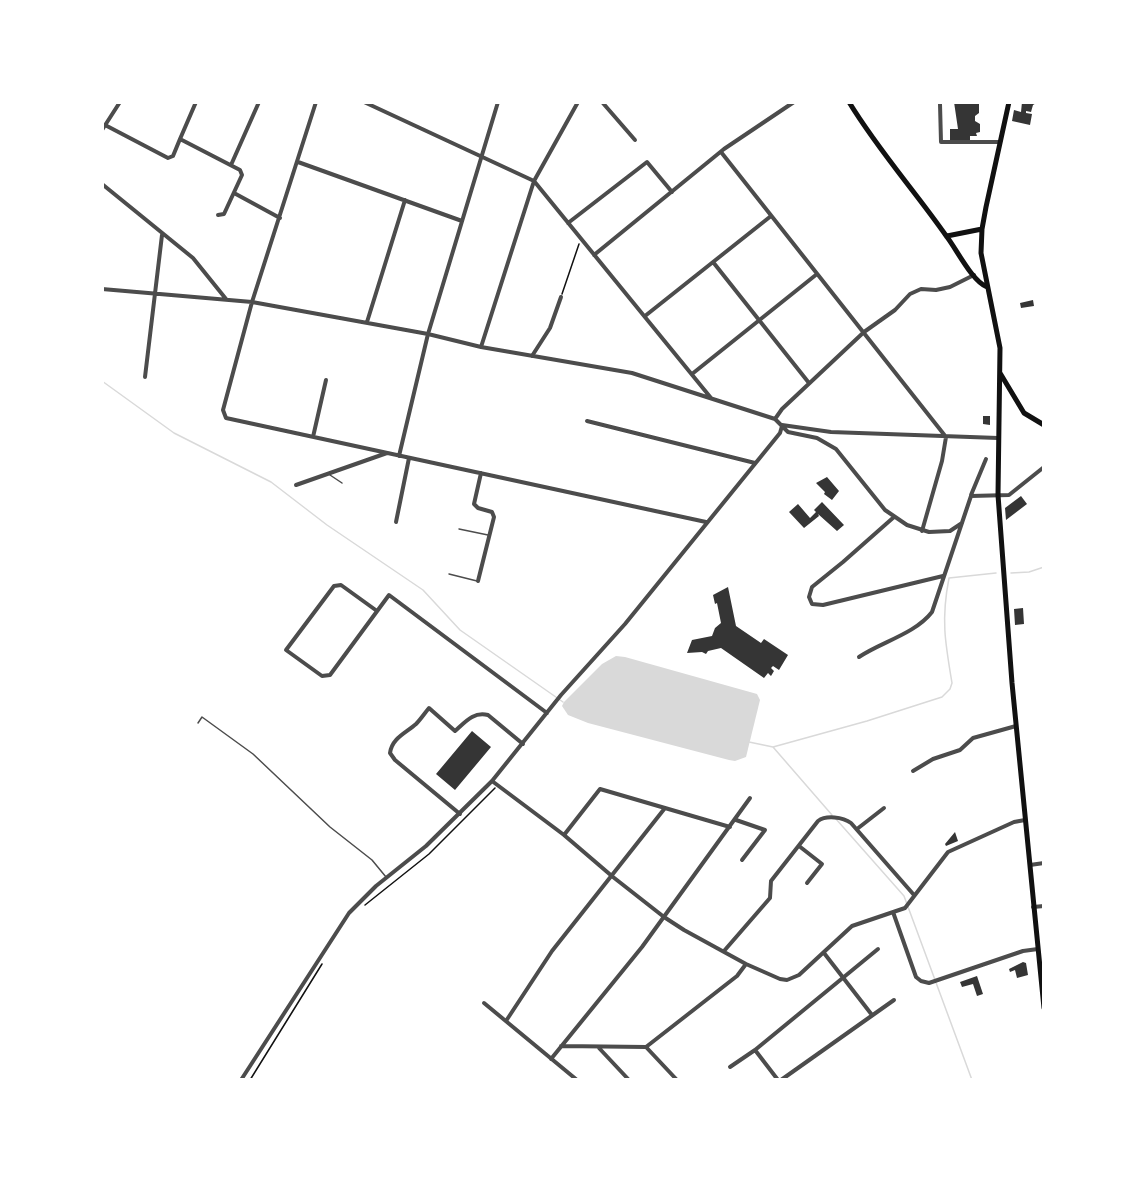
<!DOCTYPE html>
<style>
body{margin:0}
#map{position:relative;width:1146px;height:1182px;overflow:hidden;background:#fff;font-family:Raleway,sans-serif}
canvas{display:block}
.frame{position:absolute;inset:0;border:104px solid #fff;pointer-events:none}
</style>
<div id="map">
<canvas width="1146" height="1182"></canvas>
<div class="frame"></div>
</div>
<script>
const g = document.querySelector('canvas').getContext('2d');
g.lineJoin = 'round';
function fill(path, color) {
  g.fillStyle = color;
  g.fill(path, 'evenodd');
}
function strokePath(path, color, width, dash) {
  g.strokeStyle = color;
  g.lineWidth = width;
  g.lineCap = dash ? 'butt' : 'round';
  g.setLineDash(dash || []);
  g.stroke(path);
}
fill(new Path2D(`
 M 616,656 L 625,657 L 757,694 L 760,700 L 746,757 L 735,761 L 729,760 L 588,723 L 568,715 L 562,706 L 564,702 L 602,664 Z`), '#d9d9d9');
strokePath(new Path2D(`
 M 102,381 L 174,433 L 271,482 L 327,525 L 423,590 L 460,630 L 563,702
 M 1011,573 L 1029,572 L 1044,567
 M 749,742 L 773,747 L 867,721 L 942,697 L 950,689 L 952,683 C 945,642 941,619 949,578 L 996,573
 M 773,747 L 832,815
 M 836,819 L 904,896 L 972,1080`), '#d9d9d9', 1.5);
fill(new Path2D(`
 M 954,102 L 979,102 L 979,113 L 975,116 L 975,121 L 980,124 L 980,132 L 976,133 L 977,136 L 970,136 L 970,140 L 950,140 L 950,129 L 958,129 Z
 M 1022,102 L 1038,102 L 1033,105 L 1031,112 L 1026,111 L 1026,113 L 1032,114 L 1030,125 L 1012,121 L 1014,110 L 1021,112 Z
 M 1033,300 L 1034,306 L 1021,308 L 1020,303 Z
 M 983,416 L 990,416 L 990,425 L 983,424 Z
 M 827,477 L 839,491 L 832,500 L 824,494 L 825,492 L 816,483 Z
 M 1021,496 L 1027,504 L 1006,520 L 1005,508 Z
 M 822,502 L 844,525 L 837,531 L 818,514 L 819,516 L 804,528 L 789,512 L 798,504 L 810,518 L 816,512 L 814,510 Z
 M 728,587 L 736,626 L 761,643 L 764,639 L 788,655 L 779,670 L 773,666 L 771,668 L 774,671 L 771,676 L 768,673 L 764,678 L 721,648 L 708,651 L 706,654 L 702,652 L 687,653 L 692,640 L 712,636 L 715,628 L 721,623 L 717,603 L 715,604 L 713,595 Z
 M 1023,608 L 1024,624 L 1015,625 L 1014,609 Z
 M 472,731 L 491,747 L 455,790 L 436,774 Z
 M 955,832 L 958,841 L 946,846 L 945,844 Z
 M 1023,962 L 1026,963 L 1028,975 L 1017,978 L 1015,970 L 1010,972 L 1009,969 Z
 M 977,976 L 983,994 L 977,996 L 973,984 L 962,987 L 960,982 Z`), '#353535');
strokePath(new Path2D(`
 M 562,294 L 579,244
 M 365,905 L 429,854 L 495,788
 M 250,1080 L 322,964`), '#111', 1.5);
strokePath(new Path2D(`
 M 330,475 L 342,483
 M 459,529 L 488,535
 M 449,574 L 477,581
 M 198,723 L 202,717 L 253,754 L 330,827 L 372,860 L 386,877`), '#4c4c4c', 1.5);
strokePath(new Path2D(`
 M 316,102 L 252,302 L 223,410 L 226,418 L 706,522
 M 364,102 L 534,181 L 711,398
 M 602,102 L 635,140
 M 940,104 L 941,142 L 1000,142
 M 105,125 L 168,158 L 173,156 L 180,139 L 240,170 L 242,175 L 224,214 L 218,215
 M 102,130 L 120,102
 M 180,139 L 196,102
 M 721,152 L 946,437 L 942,461 L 922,531
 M 298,162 L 462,221
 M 231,165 L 259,102
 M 102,184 L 193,258 L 226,299
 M 234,193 L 280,218
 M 568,223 L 647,162 L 672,192
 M 594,255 L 724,149 L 794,102
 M 713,262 L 809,383
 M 102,289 L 252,302 L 428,334 L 481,347 L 632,373 L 775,419 L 788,432 L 817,438 L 836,449 L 885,510 L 907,525 L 929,532 L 950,531 L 962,523
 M 645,316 L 771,216
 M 367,322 L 405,200
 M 481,347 L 534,181 L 578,102
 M 532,356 L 550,328 L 561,297
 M 692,374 L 817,274
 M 145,377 L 162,235
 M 775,419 L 782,409 L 864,332 L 895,310 L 910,294 L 921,289 L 936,290 L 950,287 L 974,275
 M 587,421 L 755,463
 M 782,425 L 831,432 L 998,438
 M 313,437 L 326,380
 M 399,456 L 428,334 L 498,102
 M 296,485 L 387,453
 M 971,495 L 986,459
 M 894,517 L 843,562 L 812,587 L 809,597 L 812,604 L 823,605 L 943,576
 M 396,522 L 409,458
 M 478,581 L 494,517 L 492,512 L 478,508 L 474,504 L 481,473
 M 377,611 L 341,585 L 334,586 L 286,650 L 322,676 L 330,675 L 389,595 L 547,713
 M 859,657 C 881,642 915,634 932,612 L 971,496 L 1009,495 L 1044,467
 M 913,771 L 933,759 L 960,750 L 973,738 L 1016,726
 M 492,781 L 564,835 L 613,877 L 664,917 L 684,930 L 746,964 L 780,979 L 787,980 L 799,975 L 852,926 L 905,908 L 948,852 L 1014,822 L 1025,820
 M 460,814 L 395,760 L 390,753 C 392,738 406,733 416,724 C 421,719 424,714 429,708 L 455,731 C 465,722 474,711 488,715 L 523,744
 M 736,820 L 765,830 L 742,860
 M 857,829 L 884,808
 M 564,835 L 600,789 L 730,827
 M 799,846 L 822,864 L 807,883
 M 1030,865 L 1044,863
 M 1033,907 L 1044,906
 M 893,912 L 916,977 L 921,981 L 929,983 L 1023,951 L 1038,949
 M 724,951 L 770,898 L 771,881 L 818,821 C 826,815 843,817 851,823 L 914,895
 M 824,953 L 872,1015
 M 484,1003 L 577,1080
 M 506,1021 L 552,951 L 665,808
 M 561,1046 L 646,1047 L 737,976 L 746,964
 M 646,1047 L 677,1080
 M 599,1048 L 629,1080
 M 551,1059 L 642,947 L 750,798
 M 730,1067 L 755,1050
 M 241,1080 L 349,913 L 376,886 L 426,846 L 492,781 L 561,695 L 625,624 L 780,433 L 782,426
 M 778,1080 L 755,1050 L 878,949
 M 781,1080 L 894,1000`), '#4c4c4c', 4);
strokePath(new Path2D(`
 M 849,102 C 878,150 915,191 947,237 C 957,250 972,281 987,287
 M 1009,102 L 986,207 L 982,229 L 981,253 L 1000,348 L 998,495 L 1012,683 L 1044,1008
 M 947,236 L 982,229
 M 1000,373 L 1024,413 L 1044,425`), '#111', 5);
</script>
